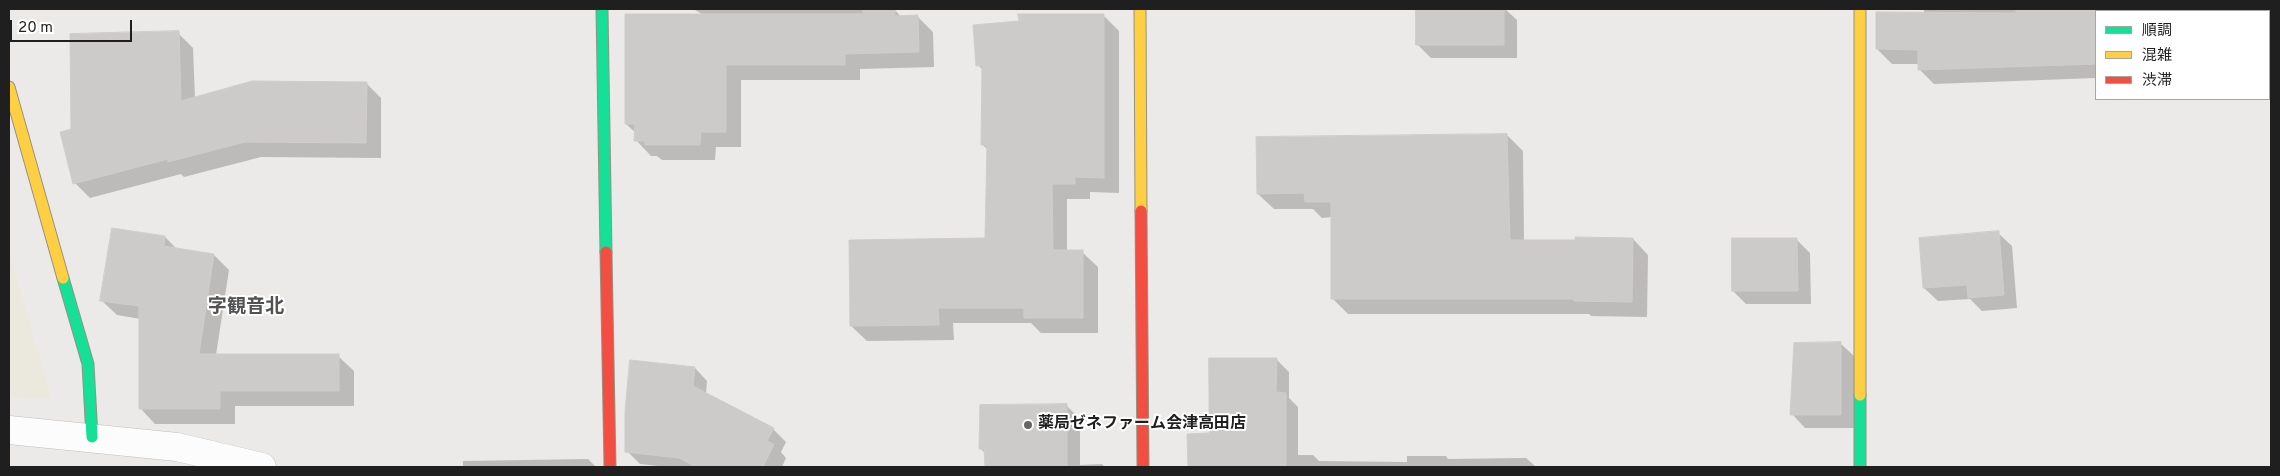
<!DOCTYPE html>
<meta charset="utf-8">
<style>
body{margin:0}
#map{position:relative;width:2280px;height:476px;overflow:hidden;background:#eceae8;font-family:Overpass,"Noto Sans JP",sans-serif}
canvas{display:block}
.frame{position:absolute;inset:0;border:10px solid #1f1f1f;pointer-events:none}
.legend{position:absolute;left:2095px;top:10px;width:175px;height:90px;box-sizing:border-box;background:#fff;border:1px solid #a5a5a5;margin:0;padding:6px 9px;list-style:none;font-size:15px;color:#1f1f1f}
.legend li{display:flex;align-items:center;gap:10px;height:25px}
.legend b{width:25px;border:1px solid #a5a5a5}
.scale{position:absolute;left:10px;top:20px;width:122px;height:22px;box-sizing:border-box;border:2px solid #1f1f1f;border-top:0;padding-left:6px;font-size:15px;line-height:18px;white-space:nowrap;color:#1f1f1f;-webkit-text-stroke:4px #fff;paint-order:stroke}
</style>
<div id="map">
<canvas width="2280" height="476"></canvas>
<div class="frame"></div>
<ul class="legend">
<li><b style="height:6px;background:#16e098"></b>順調</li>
<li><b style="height:6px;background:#ffcf43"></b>混雑</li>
<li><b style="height:6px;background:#f24e42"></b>渋滞</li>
</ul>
<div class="scale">20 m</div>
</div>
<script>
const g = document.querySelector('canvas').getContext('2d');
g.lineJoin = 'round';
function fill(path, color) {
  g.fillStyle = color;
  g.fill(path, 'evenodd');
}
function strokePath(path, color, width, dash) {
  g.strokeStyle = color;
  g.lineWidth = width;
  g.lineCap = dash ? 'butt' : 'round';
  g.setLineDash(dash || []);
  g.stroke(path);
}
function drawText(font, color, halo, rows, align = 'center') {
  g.font = font + ' Overpass,"Noto Sans JP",sans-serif';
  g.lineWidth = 4;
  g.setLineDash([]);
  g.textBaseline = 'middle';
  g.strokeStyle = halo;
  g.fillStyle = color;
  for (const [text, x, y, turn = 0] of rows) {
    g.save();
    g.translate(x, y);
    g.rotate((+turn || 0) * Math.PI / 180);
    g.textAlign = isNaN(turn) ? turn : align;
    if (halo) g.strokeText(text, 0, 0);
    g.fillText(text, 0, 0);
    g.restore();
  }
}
fill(new Path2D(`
 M 9,251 L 52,399 L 9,397 Z`), '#ebe9dd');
fill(new Path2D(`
 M 693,9 L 895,10 L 901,17 L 918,17 L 933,32 L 934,67 L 860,69 L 860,80 L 741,80 L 741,147 L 716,147 L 715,160 L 662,160 L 657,156 L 651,156 L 636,140 L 636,133 L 626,124 L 704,15 Z
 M 1417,9 L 1505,9 L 1517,20 L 1517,58 L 1431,58 L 1417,44 Z
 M 1924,9 L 2134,9 L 2136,11 L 2096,11 L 2096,78 L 1934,84 L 1919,69 L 1919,64 L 1892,64 L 1877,49 L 1924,13 Z
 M 1103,15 L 1119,31 L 1119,193 L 1090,192 L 1090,199 L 1067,199 L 1067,251 L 1082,252 L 1098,267 L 1098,333 L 1041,333 L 1031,323 L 953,323 L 954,340 L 867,341 L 851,326 L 986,239 L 988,150 L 982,144 L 984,71 L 978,65 Z
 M 178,33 L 193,48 L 195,98 L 366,83 L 381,98 L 381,158 L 261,157 L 184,177 L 181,174 L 90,198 L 75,183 L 72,130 Z
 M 1507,135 L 1523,151 L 1524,241 L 1633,239 L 1648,255 L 1647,317 L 1591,316 L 1589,314 L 1348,314 L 1332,298 L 1332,217 L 1322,218 L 1313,209 L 1274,209 L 1258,194 Z
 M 1998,233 L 2012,246 L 2017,308 L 1982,311 L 1970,299 L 1938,301 L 1924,288 Z
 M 165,237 L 177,249 L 214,255 L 229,270 L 216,355 L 338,356 L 354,371 L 354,406 L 235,406 L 235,424 L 155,424 L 140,408 L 141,319 L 117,315 L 101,300 Z
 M 1797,240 L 1810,253 L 1811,304 L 1746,304 L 1733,291 Z
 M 1840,343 L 1854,356 L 1854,428 L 1805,428 L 1792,414 Z
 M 1276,359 L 1289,372 L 1289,398 L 1298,407 L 1298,455 L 1313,455 L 1319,461 L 1407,462 L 1407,456 L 1446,456 L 1448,459 L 1526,458 L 1536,467 L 1189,467 L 1188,435 L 1210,435 Z
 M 695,368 L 707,381 L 706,394 L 773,429 L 786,442 L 781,452 L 786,458 L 782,467 L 667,467 L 640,464 L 627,451 Z
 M 1066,405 L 1080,419 L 1080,465 L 1102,464 L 1105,467 L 986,467 L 986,454 L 980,448 Z
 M 588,459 L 596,467 L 463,467 L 463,461 Z`), '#0003');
const building = new Path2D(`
 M 863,9 L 895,9 L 895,16 L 918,15 L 919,52 L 845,54 L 845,65 L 726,65 L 726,132 L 701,132 L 700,145 L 645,145 L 645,141 L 634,141 L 635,124 L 625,124 L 625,14 L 863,14 Z
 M 1416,9 L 1504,9 L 1504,45 L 1416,45 Z
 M 2016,9 L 2096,9 L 2096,64 L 1918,70 L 1918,50 L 1876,49 L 1876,12 L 2016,13 Z
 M 1018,14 L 1104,14 L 1104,178 L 1075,177 L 1075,184 L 1052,184 L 1053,250 L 1083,250 L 1083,318 L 1024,318 L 1024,308 L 938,308 L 939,325 L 850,326 L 849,240 L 985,238 L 987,145 L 981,145 L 982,65 L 976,66 L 973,25 L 1019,21 Z
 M 179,31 L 181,101 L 252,81 L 367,82 L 366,143 L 245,142 L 168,162 L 168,159 L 73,184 L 60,132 L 71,129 L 70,34 Z
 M 1507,134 L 1510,240 L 1575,240 L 1575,237 L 1633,238 L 1632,302 L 1574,301 L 1574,299 L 1331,299 L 1331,202 L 1305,202 L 1304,193 L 1257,194 L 1256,137 Z
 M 112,228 L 165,236 L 164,246 L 214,254 L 199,354 L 339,354 L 339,391 L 220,391 L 220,409 L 139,409 L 139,306 L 100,301 Z
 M 1999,231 L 2004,295 L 1968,298 L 1967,285 L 1923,288 L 1919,238 Z
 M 1732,238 L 1797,238 L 1798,291 L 1732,291 Z
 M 1841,342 L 1841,415 L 1790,415 L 1794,343 Z
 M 1209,358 L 1277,358 L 1276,392 L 1286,393 L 1286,467 L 1188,467 L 1187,434 L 1209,433 Z
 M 630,360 L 695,367 L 693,386 L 774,428 L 767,441 L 774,444 L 763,467 L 696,467 L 679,458 L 625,452 L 625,412 Z
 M 1067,404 L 1067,467 L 985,467 L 984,449 L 979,449 L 980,405 Z`);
fill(building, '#cdcbc9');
strokePath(building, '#cfccc9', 1);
const street = new Path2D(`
 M 9,430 L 177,447 L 262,467`);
const fast = new Path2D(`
 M 602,9 L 606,252
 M 63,278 L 88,364 L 92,437
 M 1860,395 L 1860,467`);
const slow = new Path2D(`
 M 1140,9 L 1141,211
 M 1860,9 L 1860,395
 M 9,87 L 63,278`);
const jam = new Path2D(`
 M 1141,211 L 1143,467
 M 606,252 L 610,467`);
strokePath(street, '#c0bfbe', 29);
strokePath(fast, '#959382', 13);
strokePath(slow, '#959382', 13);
strokePath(jam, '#959382', 13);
strokePath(street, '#fcfcfc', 28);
strokePath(fast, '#16e098', 11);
strokePath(slow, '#ffcf43', 11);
strokePath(jam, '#f24e42', 11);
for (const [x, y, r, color] of [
 [1028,425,5,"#676665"]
]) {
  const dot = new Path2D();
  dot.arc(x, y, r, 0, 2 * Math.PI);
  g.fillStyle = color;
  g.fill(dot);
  strokePath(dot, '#fff', 2);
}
drawText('bold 16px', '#1f1f1f', '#fff', [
 ["薬局ゼネファーム会津高田店",1038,425]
], 'left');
drawText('bold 19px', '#525252', '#fff', [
 ["字観音北",246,308]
]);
</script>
